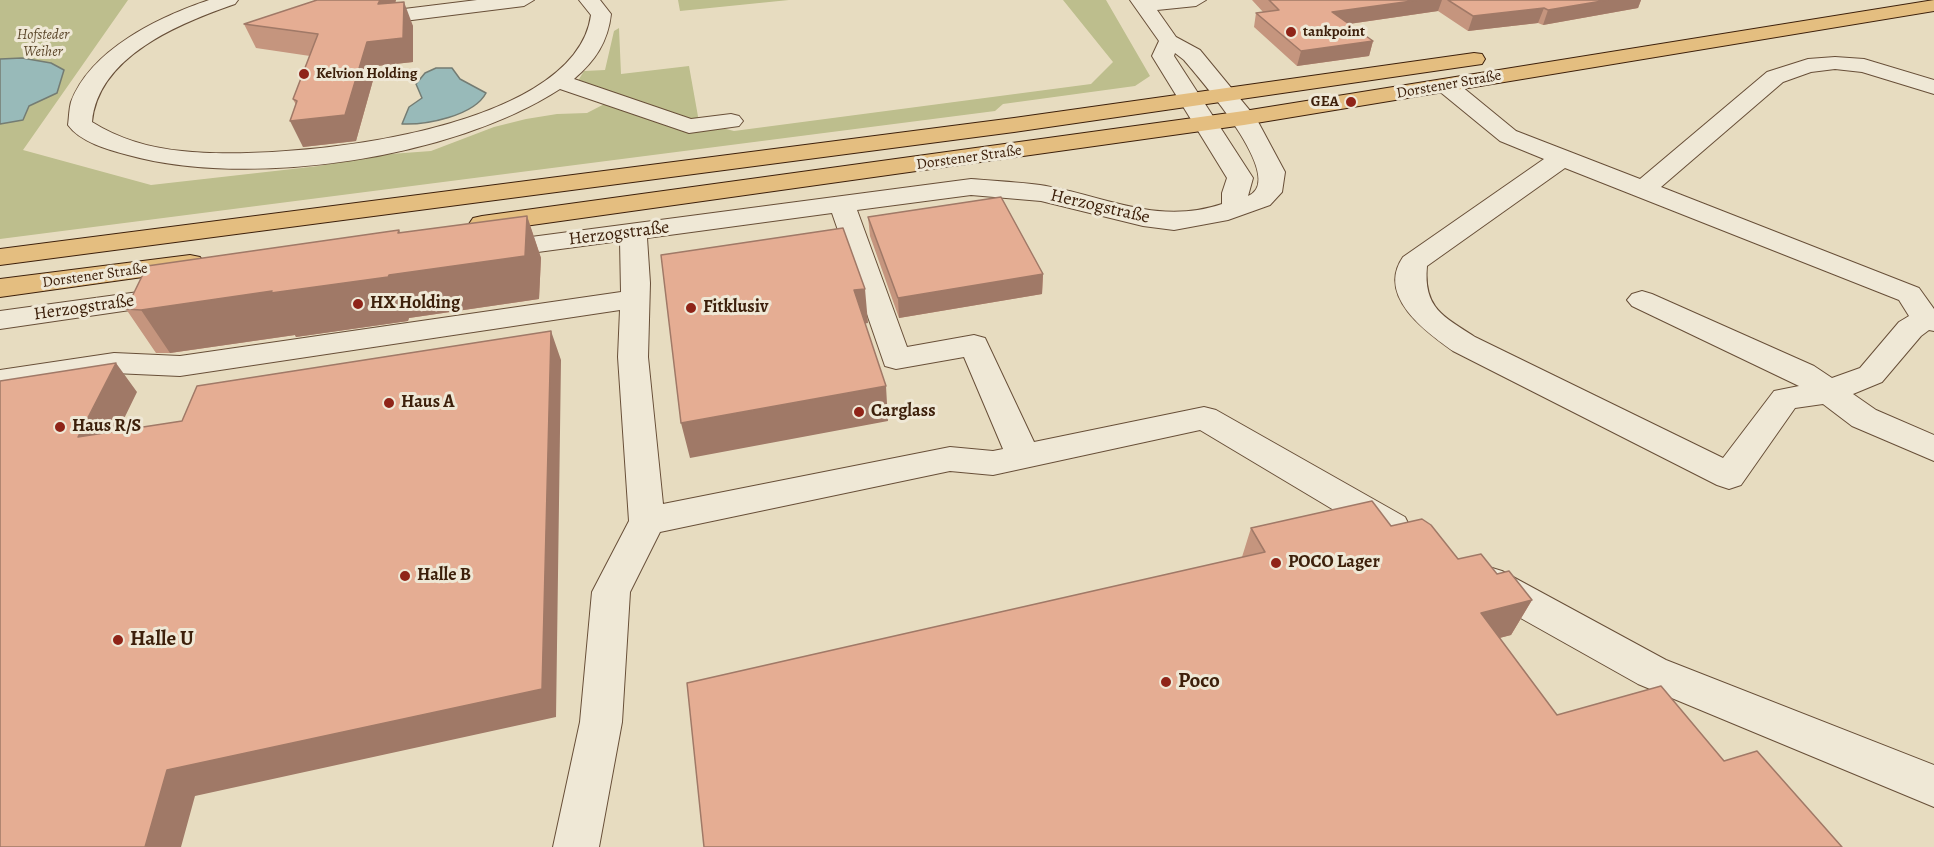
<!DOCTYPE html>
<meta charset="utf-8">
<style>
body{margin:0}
canvas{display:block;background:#e7dcc0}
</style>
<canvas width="1934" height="847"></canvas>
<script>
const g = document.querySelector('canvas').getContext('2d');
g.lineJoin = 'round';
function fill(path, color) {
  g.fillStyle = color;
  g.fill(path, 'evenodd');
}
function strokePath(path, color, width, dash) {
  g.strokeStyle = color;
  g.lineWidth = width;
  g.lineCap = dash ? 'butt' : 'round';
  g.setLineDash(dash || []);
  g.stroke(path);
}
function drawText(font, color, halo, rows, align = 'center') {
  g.font = font + ' Alegreya,serif';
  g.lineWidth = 6;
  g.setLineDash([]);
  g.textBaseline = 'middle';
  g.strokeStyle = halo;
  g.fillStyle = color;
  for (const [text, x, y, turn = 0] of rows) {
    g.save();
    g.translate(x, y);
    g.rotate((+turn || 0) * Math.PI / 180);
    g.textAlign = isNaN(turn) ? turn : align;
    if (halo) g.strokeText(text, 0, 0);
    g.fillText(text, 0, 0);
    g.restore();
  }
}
fill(new Path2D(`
 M 0,0 L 128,0 L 23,150 L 151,185 L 319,166 L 377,155 L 431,151 L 494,127 L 526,119 L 557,114 L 587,113 L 618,97 L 576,84 L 584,71 L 605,70 L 614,31 L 619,28 L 621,74 L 689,66 L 699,122 L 734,131 L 1091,84 L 1113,62 L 1063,0 L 1106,0 L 1150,76 L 1135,86 L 1003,104 L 995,111 L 0,239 Z
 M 678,0 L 789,0 L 680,11 Z`), '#bdbe8d');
const water = new Path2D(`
 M 22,58 L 51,63 L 64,70 L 57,93 L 29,106 L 23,120 L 0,124 L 0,59 Z
 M 436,68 L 452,68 L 460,79 L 486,93 C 474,116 426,125 402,124 L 409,107 L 422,98 L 416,84 L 425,73 Z`);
fill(water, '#98bab9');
strokePath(water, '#747c73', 1.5);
const minor = new Path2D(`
 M 209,0 L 238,0 L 235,4 C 180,23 98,56 92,122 C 119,139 150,148 182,151 C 277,162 575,135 591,15 L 579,0 L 600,0 L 611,14 C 608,42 595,61 574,79 L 691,119 L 731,114 L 739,116 L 743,121 L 739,126 L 689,133 L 560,89 C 454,158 250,189 128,155 C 109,150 80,142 68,125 C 69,118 69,109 71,102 C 91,49 159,17 209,0 Z
 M 477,0 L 534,0 L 524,6 L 404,21 L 397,19 L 394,15 L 397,11 L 404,9 Z
 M 1130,0 L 1206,0 L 1196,6 L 1157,10 L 1176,37 L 1200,50 L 1256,118 L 1285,172 L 1282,192 L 1270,205 L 1228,220 L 1174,230 L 1143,226 L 1041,201 L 971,195 L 857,210 L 907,347 L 974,335 L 985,338 L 1034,442 L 1204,407 L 1216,410 L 1405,517 L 1410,527 L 1405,537 L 1392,541 L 1379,537 L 1200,430 L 993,475 L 950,471 L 660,532 L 630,592 L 622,722 L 599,847 L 553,847 L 580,722 L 592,592 L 629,521 L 618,357 L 620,310 L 180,376 L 114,373 L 0,392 L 0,370 L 114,353 L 180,356 L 621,292 L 620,241 L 493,258 L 483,256 L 479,250 L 483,244 L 493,242 L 971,179 C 994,181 1018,182 1040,185 C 1104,195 1156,226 1222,204 L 1222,193 L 1227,178 L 1152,56 L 1159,41 ZM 1175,53 L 1184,60 C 1199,78 1289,180 1248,196 L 1253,178 L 1174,56 ZM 832,213 L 885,366 L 896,369 L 964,357 L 1003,449 L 993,451 L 950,447 L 663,504 L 648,357 L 650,283 L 647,238 Z
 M 1835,57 L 1864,59 L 1934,80 L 1934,94 L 1862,72 L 1835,69 L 1811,72 L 1783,82 L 1661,187 L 1919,288 L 1934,309 L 1934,331 L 1929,330 L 1921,336 L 1882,382 L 1853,394 L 1876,410 L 1934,435 L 1934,461 L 1852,426 L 1823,404 L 1795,408 L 1741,485 L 1729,489 L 1717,485 L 1453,351 C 1426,332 1376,296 1403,257 L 1544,159 L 1500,141 L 1439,91 L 1436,86 L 1439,81 L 1455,81 L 1516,131 L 1640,179 L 1767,72 L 1808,59 ZM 1565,168 L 1899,300 L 1909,316 L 1899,322 L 1860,368 L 1832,378 L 1814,366 L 1652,294 L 1642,291 L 1632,294 L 1627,300 L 1632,306 L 1799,386 L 1774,391 L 1723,458 L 1475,337 C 1443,316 1423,308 1427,266 Z
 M 175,287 L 185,290 L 189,296 L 185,302 L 0,329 L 0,311 Z
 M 1489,567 L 1502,571 L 1666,660 L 1934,765 L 1934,807 L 1638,684 L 1476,593 L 1470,582 L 1476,571 Z`);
const major = new Path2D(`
 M 1934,0 L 1934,11 L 1244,125 L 482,232 L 473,230 L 469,224 L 473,218 L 482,216 L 1244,111 Z
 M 1474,53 L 1482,54 L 1485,59 L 1482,64 L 1014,132 L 0,265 L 0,249 L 1014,118 Z
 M 190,255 L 200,257 L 204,263 L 200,269 L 0,297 L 0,279 Z`);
strokePath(minor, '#684f38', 2);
strokePath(major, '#3d200b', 2);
fill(minor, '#efe8d6');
fill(major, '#e4be80');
fill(new Path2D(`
 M 396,0 L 395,3 L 413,26 L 413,62 L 377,66 L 356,141 L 303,147 L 296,105 L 293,99 L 310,56 L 256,48 L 244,24 Z
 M 1252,0 L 1641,0 L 1638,8 L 1543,25 L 1538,23 L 1468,31 L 1438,11 L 1349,24 L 1373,41 L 1369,56 L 1297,66 L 1254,27 L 1256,13 L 1263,12 Z
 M 527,216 L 541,258 L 539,299 L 409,318 L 408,321 L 296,337 L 295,335 L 170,353 L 156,353 L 126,309 L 400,233 Z
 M 868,217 L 1043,274 L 1042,294 L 899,318 L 870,236 Z
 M 1391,526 L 1458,559 L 1497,574 L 1532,600 L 1511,635 L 1499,638 L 1557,715 L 1724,761 L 704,847 L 1242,557 L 1251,528 Z`), '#c5957e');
fill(new Path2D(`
 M 380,0 L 396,0 L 387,28 L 378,4 Z
 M 1419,0 L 1442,0 L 1438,11 L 1328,27 L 1332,12 Z
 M 1608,0 L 1641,0 L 1638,8 L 1543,25 L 1548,10 Z
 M 404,2 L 413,26 L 413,62 L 377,66 L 356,141 L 303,147 L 290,121 Z
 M 1544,8 L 1538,23 L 1468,31 L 1473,16 Z
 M 1373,41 L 1369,56 L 1297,66 L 1301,51 Z
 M 527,216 L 541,258 L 539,299 L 409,318 L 408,321 L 296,337 L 295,335 L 170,353 L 141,310 L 399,230 L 417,271 Z
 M 1043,274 L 1042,294 L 899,318 L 898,298 Z
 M 865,289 L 868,323 L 858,325 L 854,290 Z
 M 551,331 L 561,360 L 556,717 L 195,796 L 181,847 L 145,847 L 167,770 Z
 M 116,363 L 137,392 L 101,466 L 78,437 Z
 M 886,386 L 888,421 L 690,458 L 681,423 Z
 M 1532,600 L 1511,635 L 1462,648 L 1481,613 Z`), '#a07967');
const building = new Path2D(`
 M 317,0 L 380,0 L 378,4 L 404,2 L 403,38 L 367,42 L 345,115 L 290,121 L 297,101 L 293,99 L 318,34 L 244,24 Z
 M 1269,0 L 1419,0 L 1332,12 L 1373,41 L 1301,51 L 1256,13 L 1279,10 Z
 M 1448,0 L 1608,0 L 1548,10 L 1544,8 L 1473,16 Z
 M 1001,197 L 1043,274 L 898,298 L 868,217 Z
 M 527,216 L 525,256 L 389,275 L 388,277 L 271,293 L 272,291 L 141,310 L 126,309 L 147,266 L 399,230 L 398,233 Z
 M 843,228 L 865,289 L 854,290 L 886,386 L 681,423 L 661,255 Z
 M 551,331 L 542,689 L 167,770 L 145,847 L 0,847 L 0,381 L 116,363 L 78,437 L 182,421 L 197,386 Z
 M 1372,501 L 1391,526 L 1422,519 L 1431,525 L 1458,559 L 1481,554 L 1497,574 L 1509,571 L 1532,600 L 1481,613 L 1557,715 L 1661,686 L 1724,761 L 1757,751 L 1842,847 L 704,847 L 687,683 L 1265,552 L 1251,528 Z`);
fill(building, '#e5ad93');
strokePath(building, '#a07967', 1.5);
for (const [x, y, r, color] of [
 [1291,32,6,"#8f2418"],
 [304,74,6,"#8f2418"],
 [1351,102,6,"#8f2418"],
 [358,304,6,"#8f2418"],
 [691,308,6,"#8f2418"],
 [389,403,6,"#8f2418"],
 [859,412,6,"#8f2418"],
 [60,427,6,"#8f2418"],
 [1276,563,6,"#8f2418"],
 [405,576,6,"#8f2418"],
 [118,640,6,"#8f2418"],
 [1166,682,6,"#8f2418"]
]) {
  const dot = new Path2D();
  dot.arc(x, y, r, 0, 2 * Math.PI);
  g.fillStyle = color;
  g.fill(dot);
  strokePath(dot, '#efe8d6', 2);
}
drawText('bold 15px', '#3d200b', '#efe8d6', [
 ["tankpoint",1303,32],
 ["Kelvion Holding",316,74],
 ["GEA",1339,102,"right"]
], 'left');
drawText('italic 15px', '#5d482c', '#efe8d6', [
 ["Hofsteder",43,35],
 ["Weiher",43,52]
]);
drawText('15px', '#3d200b', '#efe8d6', [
 ["Dorstener Straße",1449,85,-10],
 ["Dorstener Straße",969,158,-8],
 ["Dorstener Straße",95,276,-8]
]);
drawText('18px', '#3d200b', '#efe8d6', [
 ["Herzogstraße",1100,207,13],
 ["Herzogstraße",619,234,-7],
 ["Herzogstraße",84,308,-8]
]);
drawText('bold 18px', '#3d200b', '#efe8d6', [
 ["HX Holding",370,304],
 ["Fitklusiv",703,308],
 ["Haus A",401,403],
 ["Carglass",871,412],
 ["Haus R/S",72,427],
 ["POCO Lager",1288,563],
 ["Halle B",417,576]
], 'left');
drawText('bold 21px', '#3d200b', '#efe8d6', [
 ["Halle U",130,640],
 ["Poco",1178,682]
], 'left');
</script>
